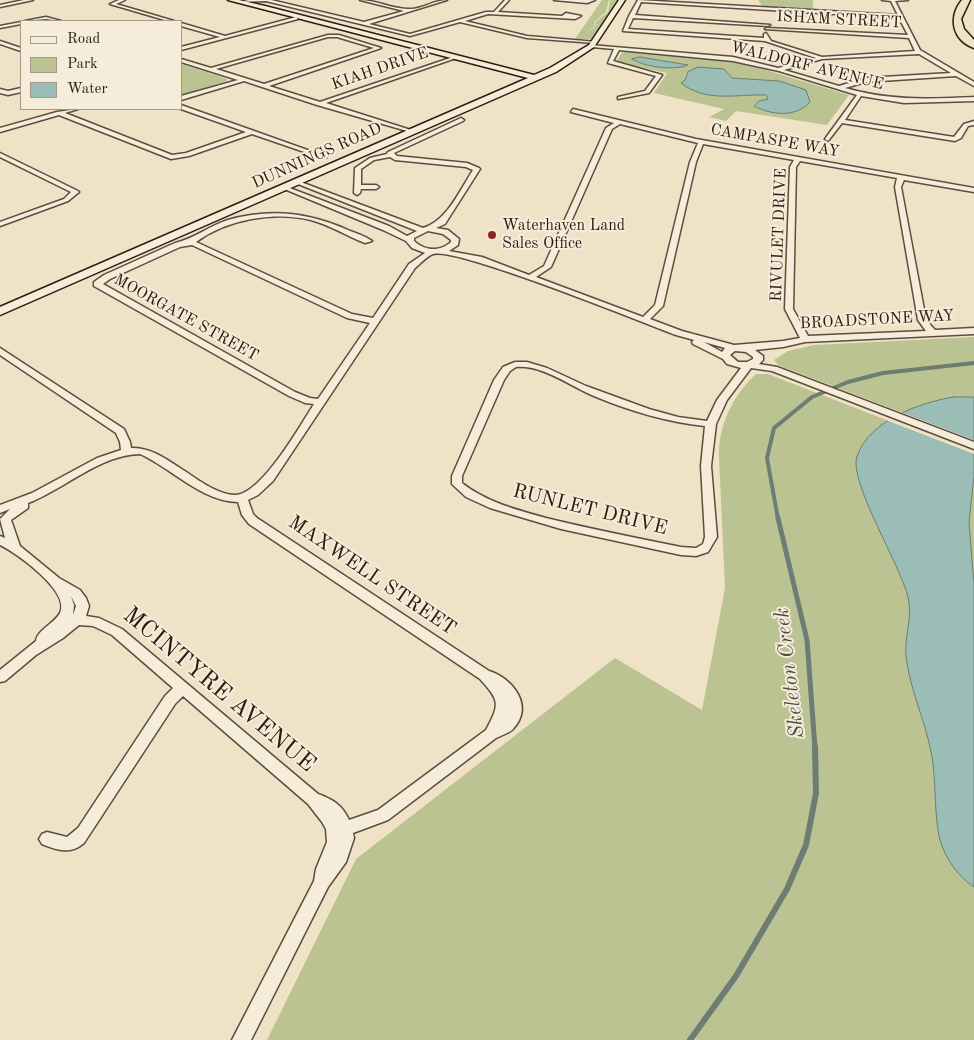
<!DOCTYPE html>
<style>
body{margin:0}
#map{position:relative;width:974px;height:1040px;overflow:hidden;background:#efe2c6;font-family:"Old Standard TT",serif}
canvas{display:block}
.legend{position:absolute;left:20px;top:20px;width:162px;height:90px;box-sizing:border-box;background:#f5ecda;border:1px solid #a49989;margin:0;padding:6px 9px;list-style:none;font-size:15px;color:#2b1d10}
.legend li{display:flex;align-items:center;gap:10px;height:25px}
.legend b{width:25px;border:1px solid #a49989}
</style>
<div id="map">
<canvas width="974" height="1040"></canvas>
<ul class="legend">
<li><b style="height:6px;background:#f5ecda"></b>Road</li>
<li><b style="height:14px;background:#bbc393"></b>Park</li>
<li><b style="height:14px;background:#9abdb6"></b>Water</li>
</ul>
</div>
<script>
const g = document.querySelector('canvas').getContext('2d');
g.lineJoin = 'round';
function fill(path, color) {
  g.fillStyle = color;
  g.fill(path, 'evenodd');
}
function strokePath(path, color, width, dash) {
  g.strokeStyle = color;
  g.lineWidth = width;
  g.lineCap = dash ? 'butt' : 'round';
  g.setLineDash(dash || []);
  g.stroke(path);
}
function drawText(font, color, halo, rows, align = 'center') {
  g.font = font + ' "Old Standard TT",serif';
  g.lineWidth = 4;
  g.setLineDash([]);
  g.textBaseline = 'middle';
  g.strokeStyle = halo;
  g.fillStyle = color;
  for (const [text, x, y, turn = 0] of rows) {
    g.save();
    g.translate(x, y);
    g.rotate((+turn || 0) * Math.PI / 180);
    g.textAlign = isNaN(turn) ? turn : align;
    if (halo) g.strokeText(text, 0, 0);
    g.fillText(text, 0, 0);
    g.restore();
  }
}
fill(new Path2D(`
 M 602,0 L 609,0 L 606,12 L 595,21 L 594,27 L 584,34 L 595,27 L 596,21 L 608,12 L 610,0 L 619,0 L 592,39 L 575,39 Z
 M 758,0 L 813,0 L 813,11 L 764,8 Z
 M 623,51 L 683,55 L 746,64 L 849,95 L 827,125 L 736,111 L 726,121 L 709,117 L 724,109 L 654,93 L 667,73 L 616,62 Z
 M 181,64 L 227,79 L 227,81 L 181,95 Z
 M 974,337 L 974,440 L 778,365 L 774,360 L 788,351 L 814,345 Z
 M 756,374 L 768,374 L 974,454 L 974,1040 L 267,1040 L 356,859 L 615,658 L 702,710 L 725,588 L 719,457 C 718,426 733,395 756,374 Z`), '#bbc393');
const water = new Path2D(`
 M 640,57 L 688,65 C 675,71 644,67 632,59 Z
 M 698,67 L 724,69 L 732,78 L 779,81 L 806,90 L 810,102 C 796,118 771,115 754,106 L 759,101 L 768,99 L 766,95 C 735,94 707,103 681,83 L 685,80 L 688,72 Z
 M 953,397 L 974,397 L 974,476 L 969,522 L 974,584 L 974,887 C 960,878 948,862 942,846 C 933,823 937,779 931,752 C 925,720 910,690 906,657 C 904,637 913,617 908,597 C 900,564 848,481 857,456 C 870,420 919,403 953,397 Z`);
fill(water, '#9abdb6');
strokePath(water, '#6e7d74', 1);
fill(new Path2D(`
 M 901,412 L 974,440 L 974,454 L 886,420 Z`), '#efe2c6');
strokePath(new Path2D(`
 M 778,519 L 767,458 L 774,428 L 812,397 L 848,382 L 883,373 L 974,363`), '#6e7d74', 4);
strokePath(new Path2D(`
 M 778,518 L 807,640 L 815,748`), '#6e7d74', 5);
strokePath(new Path2D(`
 M 690,1040 L 736,976 L 787,889 L 806,845 L 816,793 L 815,747`), '#6e7d74', 6);
const street = new Path2D(`
 M 24,0 L 33,0 L 0,7 L 0,5 Z
 M 119,0 L 125,0 L 116,4 L 174,21 L 168,21 L 110,4 Z
 M 249,0 L 271,0 L 364,22 L 404,11 L 360,0 C 376,0 392,9 408,9 C 421,10 434,0 447,0 L 369,24 L 410,34 L 486,12 L 494,12 L 505,0 L 509,0 L 498,12 L 562,16 L 566,13 L 581,16 L 575,19 L 488,14 L 465,21 L 527,36 L 597,42 L 595,43 L 527,38 L 460,22 L 410,36 L 266,1 L 238,2 Z
 M 554,0 L 595,0 L 587,3 Z
 M 638,0 L 898,15 L 891,1 L 882,0 L 908,0 L 895,1 L 920,50 L 974,82 L 974,86 L 956,76 L 866,82 L 845,88 C 890,101 928,99 974,97 L 974,101 L 904,103 L 861,96 L 845,120 L 954,137 L 964,124 L 974,121 L 974,125 L 968,126 L 961,138 L 955,141 L 842,123 L 828,141 L 825,139 L 857,95 L 779,71 L 733,61 L 619,50 L 613,61 L 662,75 L 649,93 L 618,99 L 618,97 L 645,91 L 656,76 L 608,63 L 614,49 L 592,47 L 590,45 L 733,57 L 778,68 L 816,58 L 765,41 L 623,31 L 629,16 ZM 641,2 L 899,18 L 908,35 L 767,28 L 765,29 L 909,38 L 915,51 L 822,57 L 771,41 L 766,33 L 764,34 L 764,38 L 628,29 L 633,18 L 768,26 L 770,25 L 635,15 ZM 919,54 L 951,73 L 866,78 L 839,86 L 784,70 L 822,59 Z
 M 46,17 L 61,21 L 46,19 L 25,21 Z
 M 296,17 L 298,19 L 181,50 L 181,47 L 220,37 L 181,26 L 181,23 L 225,36 Z
 M 21,22 L 21,24 L 0,28 L 0,26 Z
 M 328,35 L 339,35 L 381,48 L 269,86 L 320,102 L 456,56 L 456,58 L 326,103 L 414,131 L 414,133 L 317,105 L 244,81 L 181,100 L 181,96 L 238,80 L 181,62 L 181,59 L 211,68 ZM 328,37 L 337,37 L 374,48 L 264,84 L 216,69 Z
 M 0,41 L 21,48 L 21,51 L 0,44 Z
 M 21,88 L 21,92 L 8,95 L 0,93 L 0,89 L 8,91 Z
 M 181,105 L 327,157 L 322,158 L 252,134 L 189,156 L 171,159 L 59,115 L 0,132 L 0,128 L 57,112 L 78,109 L 65,113 L 172,155 L 186,153 L 246,132 L 181,109 Z
 M 573,109 L 696,139 L 974,188 L 974,192 L 904,180 L 901,187 L 926,320 L 935,330 L 974,328 L 974,334 L 805,342 L 783,347 L 755,350 L 763,356 L 763,360 L 759,364 L 777,367 L 974,442 L 974,449 L 772,371 L 751,368 L 727,400 L 716,424 L 711,466 L 717,537 L 708,552 L 696,556 L 681,555 L 561,529 L 490,508 L 466,497 L 452,484 L 452,476 L 494,380 L 503,367 L 515,362 L 527,362 L 547,368 L 586,386 L 649,409 L 678,417 L 707,421 L 717,400 L 741,368 L 727,364 L 723,359 L 693,344 L 692,342 L 694,340 L 676,335 C 641,322 457,247 433,254 C 427,256 420,264 415,268 L 273,481 L 258,495 L 248,500 L 253,514 L 257,518 L 489,671 C 512,678 535,706 513,729 C 509,733 502,735 496,738 L 388,820 L 353,833 L 354,838 L 346,862 L 328,887 L 251,1040 L 232,1040 L 314,881 L 316,869 L 327,842 L 326,829 L 322,822 L 308,804 L 183,696 L 175,704 L 84,843 C 70,855 57,850 42,844 L 39,839 L 42,834 L 47,832 L 67,837 L 78,828 L 165,696 L 173,688 L 112,635 L 93,626 L 79,625 L 63,638 L 36,655 L 5,681 L 0,682 L 0,670 L 36,641 C 37,630 55,623 60,613 C 71,592 17,553 0,545 L 0,536 L 5,538 L 0,519 L 10,509 L 0,513 L 0,505 L 32,493 L 97,458 L 121,450 L 120,442 L 116,433 L 0,355 L 0,348 L 124,429 L 130,442 L 131,448 C 149,447 165,458 180,468 C 196,478 215,494 235,495 C 261,495 300,426 314,404 L 305,403 L 289,396 L 94,286 L 94,282 L 104,275 L 175,243 C 194,239 209,226 228,220 C 269,208 308,212 348,230 C 355,233 365,236 372,241 L 365,243 C 347,236 330,225 311,220 C 274,211 227,219 196,242 L 352,314 L 373,318 L 409,264 L 425,253 L 412,248 L 406,241 L 383,230 L 282,188 L 287,187 L 389,226 L 407,236 L 417,231 L 293,182 L 298,181 L 423,228 C 447,221 460,190 473,170 L 466,167 L 395,160 L 390,157 L 374,160 L 361,169 L 361,185 L 376,185 L 379,187 L 376,189 L 361,189 L 360,193 L 357,195 L 354,193 L 355,168 L 370,158 L 387,154 L 388,152 L 461,118 L 464,120 L 463,121 L 394,153 L 397,156 L 467,163 L 479,168 L 480,169 L 445,224 L 436,228 L 448,230 L 459,239 L 458,245 L 449,251 L 482,257 L 529,275 L 544,266 L 606,128 L 614,123 L 571,112 ZM 620,124 L 698,143 L 690,162 L 655,305 L 643,317 L 536,277 L 551,267 L 612,129 ZM 703,144 L 794,160 L 790,167 L 785,309 L 800,338 L 783,341 L 734,345 L 682,331 L 650,319 L 663,306 L 696,162 ZM 800,161 L 897,178 L 895,187 L 918,320 L 926,331 L 808,336 L 793,309 L 796,167 ZM 428,231 L 443,234 L 451,240 L 451,242 C 440,252 425,251 414,241 L 414,238 ZM 192,245 L 347,318 L 370,323 L 318,399 L 310,398 L 295,392 L 103,284 L 110,279 L 180,247 ZM 704,342 L 725,348 L 722,352 ZM 735,351 L 746,352 L 753,357 L 753,359 L 747,362 L 738,362 L 730,355 ZM 516,367 C 543,365 570,386 594,396 C 630,411 667,422 705,426 L 701,466 L 705,537 L 703,544 L 696,548 L 681,547 C 636,538 591,529 546,518 C 517,510 486,502 462,483 L 462,476 L 504,380 L 510,371 ZM 140,454 C 171,468 203,502 238,502 L 242,515 L 249,524 L 480,679 C 500,701 500,704 486,730 L 378,810 L 349,820 C 342,805 334,800 318,794 L 122,629 L 99,618 L 86,616 L 89,606 L 86,598 L 80,590 L 59,578 L 20,546 L 11,520 L 28,508 L 28,503 C 65,489 99,455 140,454 ZM 71,596 L 76,606 L 73,615 L 74,605 Z
 M 0,153 L 78,191 L 79,192 L 68,201 L 0,226 L 0,222 L 64,199 L 71,192 L 0,157 Z`);
const secondary = new Path2D(`
 M 228,0 L 239,0 L 265,6 L 534,75 L 550,68 L 589,45 L 619,0 L 625,0 L 594,47 L 556,72 L 0,315 L 0,307 L 528,78 Z`);
const highway = new Path2D(`
 M 962,0 L 970,0 L 961,19 L 964,29 L 974,40 L 974,48 C 952,40 948,17 962,0 Z`);
strokePath(street, '#5c4e3e', 3);
strokePath(secondary, '#2b1d10', 3);
strokePath(highway, '#2b1d10', 3);
fill(street, '#f5ecda');
fill(secondary, '#f5ecda');
fill(highway, '#efe2c6');
for (const [x, y, r, color] of [
 [492,235,5,"#8f2418"]
]) {
  const dot = new Path2D();
  dot.arc(x, y, r, 0, 2 * Math.PI);
  g.fillStyle = color;
  g.fill(dot);
  strokePath(dot, '#f5ecda', 2);
}
drawText('16px', '#2b1d10', '#f5ecda', [
 ["ISHAM STREET",839,20,3],
 ["WALDORF AVENUE",807,66,14],
 ["KIAH DRIVE",380,69,-19],
 ["CAMPASPE WAY",775,141,10],
 ["DUNNINGS ROAD",317,156,-24],
 ["RIVULET DRIVE",779,235,-88],
 ["MOORGATE STREET",186,318,29],
 ["BROADSTONE WAY",877,320,-3]
]);
drawText('16px', '#2b1d10', '#f5ecda', [
 ["Waterhaven Land",502,226],
 ["Sales Office",502,244]
], 'left');
drawText('20px', '#2b1d10', '#f5ecda', [
 ["RUNLET DRIVE",590,510,14],
 ["MAXWELL STREET",372,576,34]
]);
drawText('italic 21px', '#4c4d42', '#f5ecda', [
 ["Skeleton Creek",790,673,-97]
]);
drawText('24px', '#2b1d10', '#f5ecda', [
 ["MCINTYRE AVENUE",219,690,40]
]);
</script>
